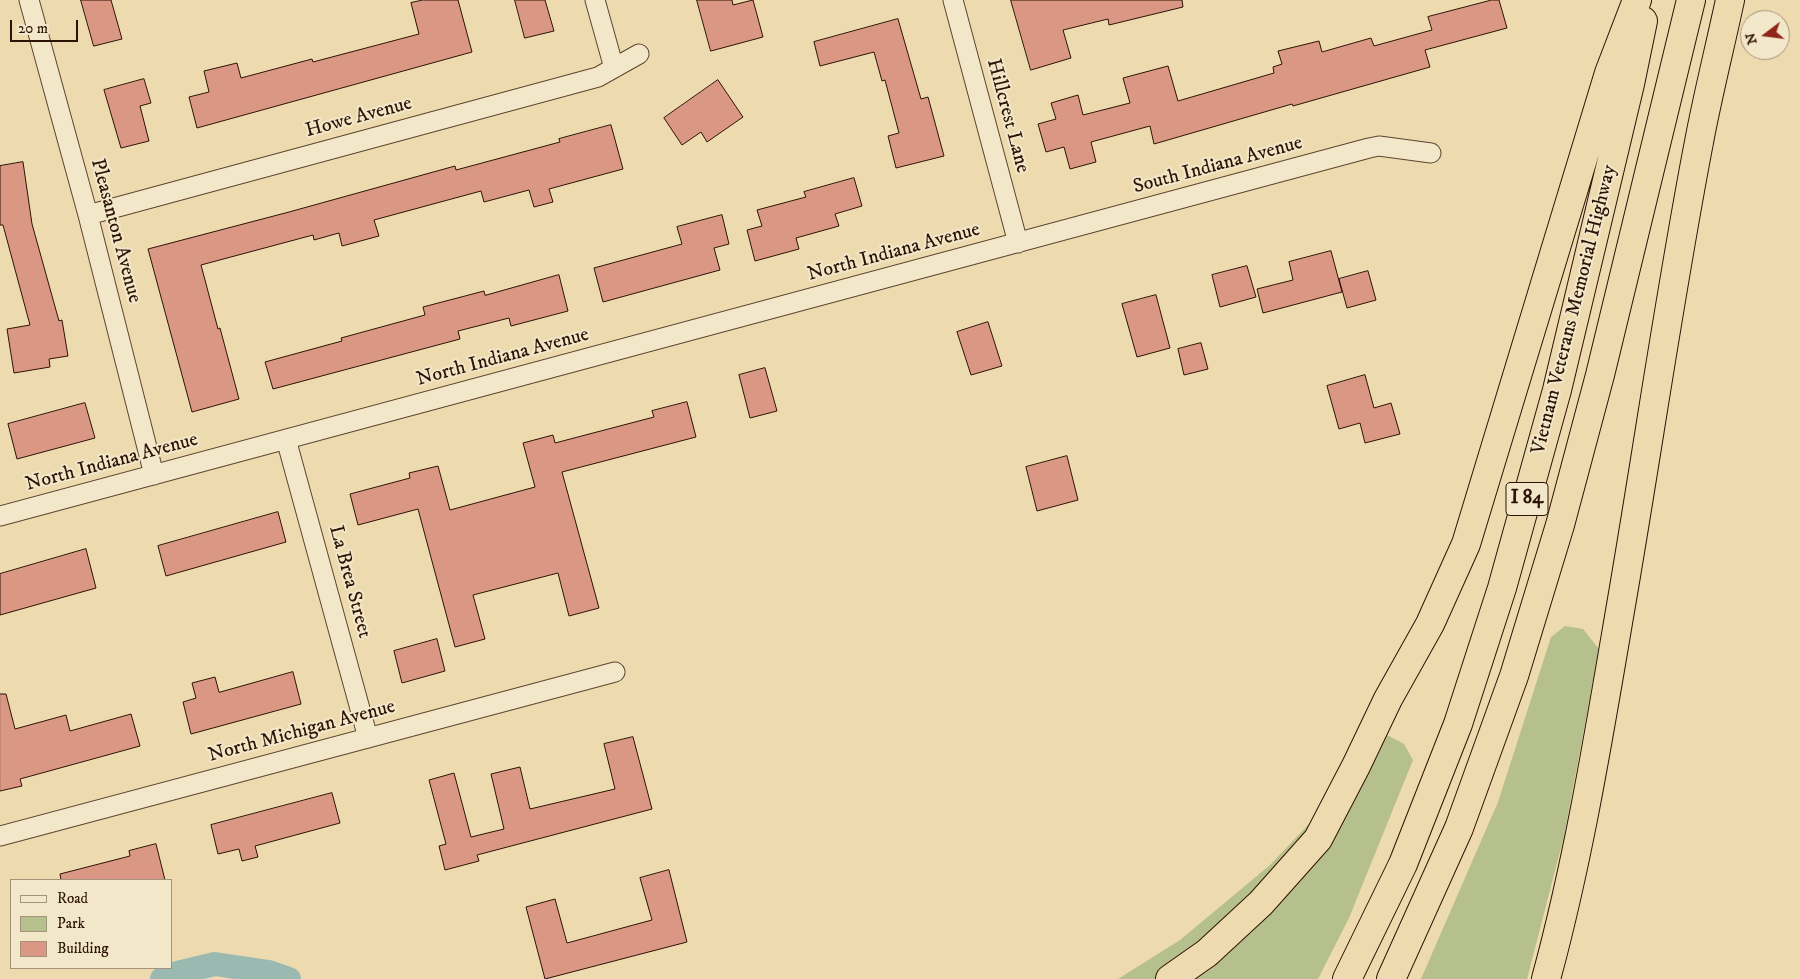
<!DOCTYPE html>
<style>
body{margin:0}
#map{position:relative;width:1800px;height:979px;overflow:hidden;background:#eddaae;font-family:"IM FELL DW Pica",serif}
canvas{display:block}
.legend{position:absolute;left:10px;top:879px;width:162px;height:90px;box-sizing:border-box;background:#f3e7ca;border:1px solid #a4927b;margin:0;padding:6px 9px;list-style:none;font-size:15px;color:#2d1305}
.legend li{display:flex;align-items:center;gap:10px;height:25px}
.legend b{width:25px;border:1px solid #a4927b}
.north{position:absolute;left:1740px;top:10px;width:50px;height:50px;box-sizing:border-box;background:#f3e7ca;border:1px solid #a4927b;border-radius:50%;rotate:255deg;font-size:14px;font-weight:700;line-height:20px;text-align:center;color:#2d1305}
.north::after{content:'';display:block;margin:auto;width:18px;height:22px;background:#8f2418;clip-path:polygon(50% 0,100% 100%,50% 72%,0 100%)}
.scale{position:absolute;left:10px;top:20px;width:68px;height:22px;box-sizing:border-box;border:2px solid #2d1305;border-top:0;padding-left:6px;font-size:15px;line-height:18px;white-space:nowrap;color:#2d1305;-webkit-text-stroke:4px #f3e7ca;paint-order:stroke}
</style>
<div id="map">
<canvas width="1800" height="979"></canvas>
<ul class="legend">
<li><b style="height:6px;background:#f3e7ca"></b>Road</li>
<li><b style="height:14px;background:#b6c08c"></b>Park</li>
<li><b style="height:14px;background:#da9784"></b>Building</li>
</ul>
<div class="north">N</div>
<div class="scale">20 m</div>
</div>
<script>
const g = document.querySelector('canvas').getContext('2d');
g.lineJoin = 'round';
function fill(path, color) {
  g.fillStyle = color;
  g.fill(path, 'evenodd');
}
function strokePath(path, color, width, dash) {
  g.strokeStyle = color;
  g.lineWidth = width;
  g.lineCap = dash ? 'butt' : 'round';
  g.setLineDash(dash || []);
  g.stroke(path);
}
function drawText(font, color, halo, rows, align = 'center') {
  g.font = font + ' "IM FELL DW Pica",serif';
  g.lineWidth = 4;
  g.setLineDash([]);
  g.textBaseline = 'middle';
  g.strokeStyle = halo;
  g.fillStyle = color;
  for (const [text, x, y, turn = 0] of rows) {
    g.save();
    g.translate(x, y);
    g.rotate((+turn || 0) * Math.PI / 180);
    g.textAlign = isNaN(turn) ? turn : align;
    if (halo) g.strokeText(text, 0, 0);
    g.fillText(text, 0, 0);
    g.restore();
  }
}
fill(new Path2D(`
 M 1565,626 L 1583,629 L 1599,649 L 1564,836 L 1527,979 L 1421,979 L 1498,802 L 1551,637 Z
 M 1387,735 L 1404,744 L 1413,760 L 1349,918 L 1318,979 L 1118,979 L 1180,940 L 1270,865 L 1325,807 L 1370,748 Z`), '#b6c08c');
strokePath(new Path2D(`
 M 162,979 L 169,975 L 215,964 L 269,972 L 289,979`), '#9abab1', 24);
const building = new Path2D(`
 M 81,0 L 111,0 L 122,39 L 94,46 Z
 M 423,0 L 458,0 L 472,52 L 197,128 L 189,97 L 209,92 L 204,71 L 237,63 L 241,78 L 312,59 L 313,62 L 419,34 L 411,3 Z
 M 515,0 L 545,0 L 554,31 L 525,38 Z
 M 697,0 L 732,0 L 733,5 L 753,0 L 763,37 L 711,51 Z
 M 1011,0 L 1182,0 L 1183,7 L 1109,25 L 1108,19 L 1063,30 L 1071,58 L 1031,70 Z
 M 1492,0 L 1499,0 L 1507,28 L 1425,50 L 1430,67 L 1293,106 L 1292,104 L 1154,144 L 1150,126 L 1091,142 L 1096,162 L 1070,169 L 1064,147 L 1046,152 L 1038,124 L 1056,119 L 1051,103 L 1078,95 L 1083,115 L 1130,103 L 1123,78 L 1168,66 L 1178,101 L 1274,73 L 1273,67 L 1282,64 L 1278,51 L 1319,41 L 1322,52 L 1371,38 L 1374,46 L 1432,30 L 1428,17 Z
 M 898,19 L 921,99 L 928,97 L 944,156 L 896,168 L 888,136 L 899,133 L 885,80 L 882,81 L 874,52 L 820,66 L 814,42 Z
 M 144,79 L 151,103 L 140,106 L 149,141 L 121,148 L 104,90 Z
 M 718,80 L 743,117 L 707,142 L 701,132 L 682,145 L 664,118 Z
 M 611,125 L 623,169 L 549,189 L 553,202 L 534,207 L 529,190 L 484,202 L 481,191 L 374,220 L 379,236 L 342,246 L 339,233 L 314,240 L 313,235 L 201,265 L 218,329 L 220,328 L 239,399 L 192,412 L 148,249 L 289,212 L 455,166 L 456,170 L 560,142 L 559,139 Z
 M 23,162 L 32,224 L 59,321 L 62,320 L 68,356 L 49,359 L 50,367 L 14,373 L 7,329 L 30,325 L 3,225 L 0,225 L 0,166 Z
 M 854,178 L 862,206 L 835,214 L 839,226 L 796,238 L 799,249 L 755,261 L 747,230 L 762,226 L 757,210 L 806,197 L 804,192 Z
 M 722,215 L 729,244 L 714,248 L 720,270 L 603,302 L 594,268 L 682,244 L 677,227 Z
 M 1331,251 L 1342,292 L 1263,313 L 1257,289 L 1293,280 L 1289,262 Z
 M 1247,266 L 1256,297 L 1220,307 L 1212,275 Z
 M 1368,271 L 1376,300 L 1347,308 L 1339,279 Z
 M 559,275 L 568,311 L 511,326 L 509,318 L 458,331 L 460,339 L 273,389 L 265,362 L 342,341 L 341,338 L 425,315 L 423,307 L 484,291 L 485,295 Z
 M 1156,295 L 1170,348 L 1137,357 L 1122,304 Z
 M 988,322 L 1002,366 L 971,375 L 957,332 Z
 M 1201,343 L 1208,369 L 1184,375 L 1178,349 Z
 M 765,368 L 777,411 L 750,418 L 739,375 Z
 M 1365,375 L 1374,408 L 1391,403 L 1400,434 L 1365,443 L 1360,423 L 1339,429 L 1327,386 Z
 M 687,402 L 696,437 L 562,472 L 599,608 L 569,616 L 558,573 L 473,595 L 485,639 L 455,647 L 418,509 L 358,525 L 350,494 L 410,478 L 409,473 L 438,466 L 450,510 L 535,487 L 523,443 L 553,435 L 555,443 L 654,417 L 652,411 Z
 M 85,403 L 95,438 L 17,459 L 8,424 Z
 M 1067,456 L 1078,500 L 1037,511 L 1026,467 Z
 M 278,512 L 286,542 L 166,576 L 158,546 Z
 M 86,549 L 96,588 L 0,615 L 0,574 Z
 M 437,639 L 445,671 L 402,683 L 394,651 Z
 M 293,672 L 301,704 L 191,734 L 183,702 L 196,698 L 192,683 L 215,677 L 219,692 Z
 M 0,694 L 6,694 L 15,729 L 66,715 L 70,731 L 131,714 L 140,746 L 20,779 L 22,786 L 0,791 Z
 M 633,737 L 652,809 L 477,855 L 479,861 L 445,870 L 439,846 L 446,844 L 429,780 L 454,773 L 471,837 L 504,829 L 491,774 L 520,767 L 530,809 L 615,789 L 604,744 Z
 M 332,793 L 340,823 L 255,846 L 258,857 L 242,861 L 239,849 L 218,854 L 211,825 Z
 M 156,844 L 165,880 L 61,880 L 60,874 L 130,856 L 129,851 Z
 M 669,870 L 687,942 L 545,979 L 526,907 L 555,899 L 567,943 L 652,920 L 640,878 Z`);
fill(building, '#da9784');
strokePath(building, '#2d1305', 1);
const street = new Path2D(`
 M 29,0 L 88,215 L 154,475
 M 595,0 L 614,68
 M 953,0 L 1018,243
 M 88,215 L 598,77 L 639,54
 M 286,439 L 368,738
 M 0,516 L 1369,148 L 1379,146 L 1431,153
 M 0,836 L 615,672`);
const highway = new Path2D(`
 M 1170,979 L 1207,953 L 1261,903 L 1318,839 L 1356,766 L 1388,699 L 1430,624 L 1466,544 L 1609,73 L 1637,0
 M 1347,979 L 1403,864 L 1458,724 L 1502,588 L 1557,390 L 1630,84 L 1643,21
 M 1391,979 L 1459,828 L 1514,676 L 1560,525 L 1600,375 L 1691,0
 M 1546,979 C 1579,858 1599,734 1620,611 C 1647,455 1669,298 1699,142 C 1708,94 1720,47 1730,0`);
strokePath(street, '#5d452f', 21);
strokePath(highway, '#2d1305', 30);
strokePath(street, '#f3e7ca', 19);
strokePath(highway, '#eddaae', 28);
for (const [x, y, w] of [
 [1527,499,42]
]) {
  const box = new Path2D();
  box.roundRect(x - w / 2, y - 16.5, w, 33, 4);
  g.fillStyle = '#f3e7ca';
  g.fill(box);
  strokePath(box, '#2d1305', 1);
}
drawText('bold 19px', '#2d1305', null, [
 ["I 84",1527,499]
]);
drawText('20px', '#2d1305', '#f3e7ca', [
 ["Hillcrest Lane",1007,116,75],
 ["Howe Avenue",359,118,-15],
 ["South Indiana Avenue",1218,166,-15],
 ["Pleasanton Avenue",115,231,75],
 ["North Indiana Avenue",894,253,-15],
 ["Vietnam Veterans Memorial Highway",1575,310,-76],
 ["North Indiana Avenue",503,358,-15],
 ["North Indiana Avenue",112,463,-15],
 ["La Brea Street",349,582,75],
 ["North Michigan Avenue",302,732,-15]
]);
</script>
